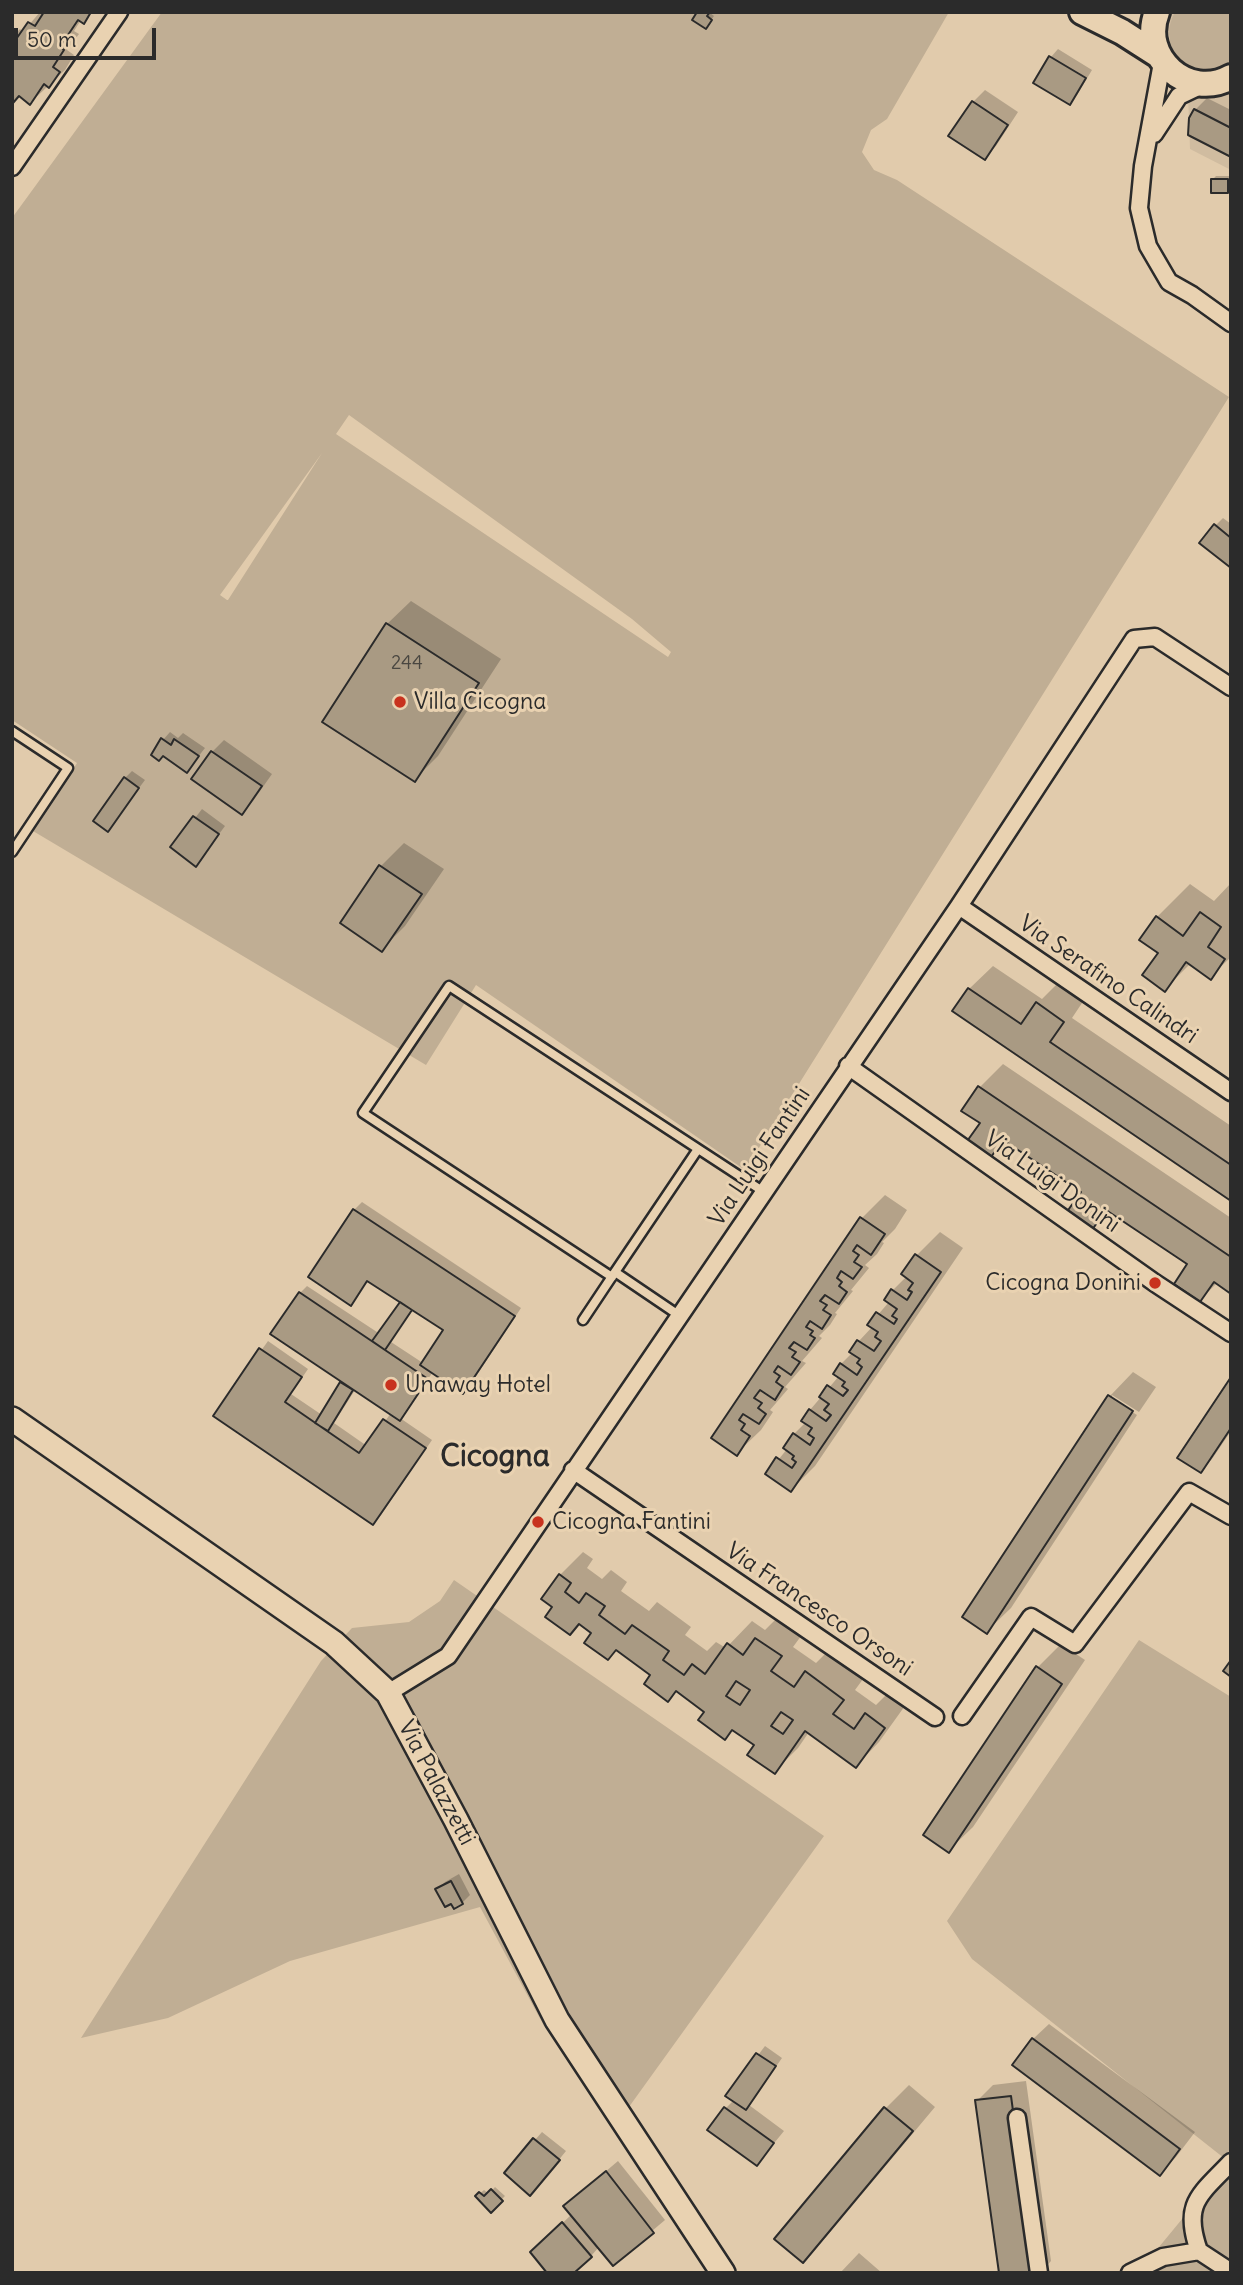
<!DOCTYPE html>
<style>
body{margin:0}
#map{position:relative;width:1243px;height:2285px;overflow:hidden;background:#e1cbac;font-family:Delius,sans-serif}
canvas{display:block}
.frame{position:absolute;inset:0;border:14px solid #2b2b2b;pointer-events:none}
.scale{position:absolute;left:14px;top:28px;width:142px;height:32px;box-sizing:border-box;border:4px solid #2b2b2b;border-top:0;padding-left:9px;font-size:21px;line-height:24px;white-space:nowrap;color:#2b2b2b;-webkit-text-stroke:5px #e9d2b1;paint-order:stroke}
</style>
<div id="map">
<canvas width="1243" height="2285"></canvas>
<div class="frame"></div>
<div class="scale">50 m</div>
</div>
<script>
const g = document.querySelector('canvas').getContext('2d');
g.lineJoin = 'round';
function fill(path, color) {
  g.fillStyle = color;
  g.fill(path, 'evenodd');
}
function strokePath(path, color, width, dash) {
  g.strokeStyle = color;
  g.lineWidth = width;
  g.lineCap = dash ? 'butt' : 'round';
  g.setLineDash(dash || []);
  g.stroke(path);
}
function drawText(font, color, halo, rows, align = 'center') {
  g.font = font + ' Delius,sans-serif';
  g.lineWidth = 6;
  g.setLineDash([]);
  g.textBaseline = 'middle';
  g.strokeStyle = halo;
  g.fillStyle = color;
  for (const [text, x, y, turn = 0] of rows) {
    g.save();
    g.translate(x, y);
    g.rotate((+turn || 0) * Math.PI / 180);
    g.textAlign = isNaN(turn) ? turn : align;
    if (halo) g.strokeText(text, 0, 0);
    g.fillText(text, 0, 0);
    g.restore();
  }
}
fill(new Path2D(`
 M 1162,12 L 1231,12 L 1231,170 L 1190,149 L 1188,94 Z`), '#d0bca0');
fill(new Path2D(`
 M 162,12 L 949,12 L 887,119 L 871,130 L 862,152 L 874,170 L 897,180 L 1229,397 L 745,1170 L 476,985 L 426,1065 L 33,831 L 77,763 L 12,720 L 12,218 ZM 349,415 L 632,619 L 671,652 L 668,657 L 336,434 ZM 322,453 L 228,600 L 227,600 L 220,595 Z
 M 1175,12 L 1231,12 L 1231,60 C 1197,89 1153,51 1175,12 Z
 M 454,1580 L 824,1836 L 621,2118 L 570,2049 L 544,2026 L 480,1907 L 290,1961 L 168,2018 L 81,2038 L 321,1661 L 352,1628 L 409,1622 L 440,1601 Z
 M 1139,1640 L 1231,1697 L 1231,2273 L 1121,2273 L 1159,2247 L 1229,2162 L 972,1959 L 947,1921 Z`), '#c0ae94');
fill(new Path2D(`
 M 40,12 L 93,12 L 83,22 L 81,20 L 74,31 L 79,34 L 67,50 L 74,55 L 65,70 L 30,103 L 20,94 L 13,101 L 12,37 L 20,29 L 23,32 Z
 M 709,12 L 714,16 L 709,23 L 695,19 Z
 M 1058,49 L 1092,70 L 1077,95 L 1069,103 L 1035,82 L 1051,57 Z
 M 985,90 L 1018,112 L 996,146 L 985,157 L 973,102 Z
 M 1207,98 L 1231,110 L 1231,155 L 1195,110 Z
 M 1216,176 L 1230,176 L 1230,188 L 1227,191 L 1213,179 Z
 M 1223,518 L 1231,524 L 1231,565 L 1215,526 Z
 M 411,601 L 501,659 L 438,756 L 415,779 L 387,624 Z
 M 170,732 L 178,738 L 183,733 L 205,748 L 187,771 L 163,754 L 163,740 Z
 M 224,740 L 272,774 L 253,801 L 241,813 L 193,779 L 212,752 Z
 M 132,771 L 145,780 L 108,829 L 125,778 Z
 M 202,809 L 225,826 L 196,865 L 173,847 Z
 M 404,843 L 444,869 L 405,926 L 382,949 L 342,923 L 381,866 Z
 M 1231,883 L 1231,957 L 1210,977 L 1191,963 L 1165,989 L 1157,917 L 1190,884 L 1214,901 Z
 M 993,966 L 1042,999 L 1061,980 L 1086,997 L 1072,1018 L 1231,1126 L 1231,1198 L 969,989 Z
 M 1003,1064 L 1231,1218 L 1231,1292 L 1217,1283 L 1200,1300 L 1189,1264 L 1110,1210 L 1092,1228 L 1083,1191 L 1007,1140 L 989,1158 L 982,1123 L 979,1088 Z
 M 885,1195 L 907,1210 L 895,1229 L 882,1242 L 884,1243 L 877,1254 L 865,1265 L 869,1268 L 851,1290 L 853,1291 L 835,1313 L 837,1314 L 830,1325 L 819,1336 L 822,1338 L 802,1361 L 806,1363 L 785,1387 L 788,1389 L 770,1410 L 773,1412 L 761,1430 L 737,1453 L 713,1437 L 862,1218 Z
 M 362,1202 L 521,1308 L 471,1384 L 463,1392 L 433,1372 L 400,1418 L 432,1440 L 381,1515 L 373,1523 L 215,1415 L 268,1341 L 308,1369 L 291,1394 L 322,1415 L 343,1381 L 300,1293 L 307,1286 L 380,1334 L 402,1301 L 369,1280 L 350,1304 L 354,1210 ZM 413,1309 L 445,1330 L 423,1363 L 391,1342 ZM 355,1390 L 391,1413 L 367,1446 L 334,1423 Z
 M 940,1232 L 963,1248 L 815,1466 L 791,1490 L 767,1474 L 787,1449 L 794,1434 L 806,1422 L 810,1410 L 839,1376 L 841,1364 L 853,1352 L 851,1351 L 859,1341 L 873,1326 L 870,1324 L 889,1302 L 886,1300 L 893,1290 L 907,1276 L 916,1256 Z
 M 1133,1372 L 1156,1387 L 1139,1412 L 1112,1395 L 1112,1399 L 1137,1415 L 1011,1608 L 987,1631 L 965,1616 L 1110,1396 Z
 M 1231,1380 L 1231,1431 L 1212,1459 L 1200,1471 Z
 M 583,1552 L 593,1559 L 587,1568 L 602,1579 L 611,1570 L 627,1582 L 621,1591 L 649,1611 L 657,1602 L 691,1627 L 685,1635 L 707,1651 L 716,1642 L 726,1648 L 752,1621 L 765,1630 L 780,1615 L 804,1632 L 793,1647 L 816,1663 L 830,1649 L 866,1675 L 855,1690 L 876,1705 L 890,1691 L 907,1703 L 879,1742 L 856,1766 L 809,1732 L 798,1748 L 774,1772 L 756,1745 L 734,1728 L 725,1737 L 706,1711 L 677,1690 L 668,1699 L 653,1674 L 617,1649 L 608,1658 L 593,1632 L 580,1623 L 570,1633 L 554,1607 L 560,1575 Z
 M 1061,1644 L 1085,1660 L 973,1827 L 949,1850 L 926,1834 L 1038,1667 Z
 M 459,1874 L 470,1895 L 462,1903 L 437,1890 L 445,1882 Z
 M 1049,2024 L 1195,2132 L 1176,2157 L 1160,2173 L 1033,2039 Z
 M 765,2046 L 782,2058 L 749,2105 L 784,2131 L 757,2164 L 726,2108 L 734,2100 L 728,2095 Z
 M 1026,2081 L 1051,2261 L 1040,2273 L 977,2101 L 993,2085 Z
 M 909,2085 L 935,2107 L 826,2237 L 802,2261 L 777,2239 L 886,2108 Z
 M 542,2132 L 566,2151 L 537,2187 L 506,2173 Z
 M 618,2161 L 665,2220 L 613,2264 L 599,2247 L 591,2256 L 544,2241 L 572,2214 L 565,2206 Z
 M 495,2187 L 505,2196 L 491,2210 L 477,2196 L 484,2190 L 489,2194 Z
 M 859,2253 L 882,2273 L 840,2273 Z`), '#0003');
const building = new Path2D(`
 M 44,12 L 91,12 L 84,24 L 78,20 L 60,47 L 64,50 L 53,67 L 60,72 L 49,88 L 44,84 L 30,105 L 19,96 L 13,103 L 12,45 L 28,22 L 35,26 Z
 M 697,12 L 710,12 L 707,16 L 712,20 L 706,29 L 692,20 Z
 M 1049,56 L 1086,78 L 1070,105 L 1033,83 Z
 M 972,101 L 1008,125 L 985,160 L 948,136 Z
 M 1194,109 L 1231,128 L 1231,157 L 1188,135 L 1189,118 Z
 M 1211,179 L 1228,179 L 1228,193 L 1211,193 Z
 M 1214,524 L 1231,538 L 1231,568 L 1199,543 Z
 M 386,623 L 479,683 L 415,782 L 322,722 Z
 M 161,738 L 171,745 L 174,739 L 199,756 L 187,773 L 163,756 L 159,761 L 151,755 Z
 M 211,751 L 262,786 L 242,815 L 191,779 Z
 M 124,777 L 139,788 L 108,832 L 93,821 Z
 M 193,816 L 219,834 L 196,867 L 170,847 Z
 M 379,865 L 422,894 L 382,952 L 340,923 Z
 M 1200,912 L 1221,927 L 1208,947 L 1225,959 L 1211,980 L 1186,962 L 1165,992 L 1142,975 L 1158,953 L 1139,940 L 1156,916 L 1183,936 Z
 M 968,988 L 1021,1024 L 1036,1002 L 1064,1022 L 1050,1042 L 1231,1165 L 1231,1201 L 952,1011 Z
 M 978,1086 L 1231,1257 L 1231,1294 L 1214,1282 L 1200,1302 L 1174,1284 L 1187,1264 L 1106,1210 L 1092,1230 L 1066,1213 L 1081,1192 L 1003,1140 L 989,1160 L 965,1144 L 980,1123 L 961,1111 Z
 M 353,1209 L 515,1316 L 463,1394 L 420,1365 L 443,1330 L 367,1281 L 351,1306 L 308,1277 Z
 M 860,1217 L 885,1234 L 871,1255 L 857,1245 L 853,1251 L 859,1255 L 854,1262 L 862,1267 L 853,1279 L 841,1271 L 837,1278 L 842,1282 L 839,1286 L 847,1292 L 839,1304 L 825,1295 L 820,1301 L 827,1305 L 823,1310 L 831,1315 L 822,1329 L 810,1321 L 806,1327 L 813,1331 L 810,1335 L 815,1338 L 807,1350 L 794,1342 L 789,1348 L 796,1352 L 792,1357 L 800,1362 L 791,1375 L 778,1366 L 774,1372 L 780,1376 L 776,1382 L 783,1387 L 775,1400 L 760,1390 L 754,1398 L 762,1403 L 758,1408 L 766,1414 L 759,1424 L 743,1414 L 739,1420 L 745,1424 L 741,1430 L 750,1436 L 737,1456 L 711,1438 Z
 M 915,1254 L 941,1272 L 791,1492 L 765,1474 L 776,1457 L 792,1468 L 796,1462 L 792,1459 L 794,1456 L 783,1448 L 793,1433 L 810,1445 L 814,1438 L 808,1434 L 812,1428 L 801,1421 L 809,1409 L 826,1421 L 831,1415 L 824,1410 L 829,1404 L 819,1397 L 827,1385 L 843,1396 L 848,1390 L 842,1386 L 845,1382 L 833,1374 L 840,1363 L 857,1375 L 862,1367 L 857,1363 L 860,1359 L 849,1352 L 857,1340 L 874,1351 L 881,1341 L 875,1337 L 878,1332 L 867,1325 L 876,1312 L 894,1324 L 897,1319 L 892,1316 L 897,1309 L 884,1300 L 891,1289 L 907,1300 L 912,1292 L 908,1290 L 913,1283 L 901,1274 Z
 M 299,1292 L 428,1379 L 400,1421 L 270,1334 Z
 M 400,1302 L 412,1310 L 385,1350 L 372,1341 Z
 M 259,1348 L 302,1377 L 285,1402 L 359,1453 L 383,1419 L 426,1448 L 373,1525 L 213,1416 Z
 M 1231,1377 L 1231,1428 L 1201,1473 L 1177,1458 Z
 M 340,1382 L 353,1390 L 328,1431 L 315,1423 Z
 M 1108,1395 L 1133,1411 L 987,1634 L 962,1617 Z
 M 559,1574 L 571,1583 L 565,1592 L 579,1603 L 586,1593 L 605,1606 L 599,1615 L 625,1634 L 632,1625 L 669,1651 L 663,1660 L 684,1675 L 692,1664 L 705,1674 L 727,1643 L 743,1655 L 755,1638 L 782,1656 L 771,1671 L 794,1687 L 805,1671 L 844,1700 L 833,1714 L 854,1729 L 865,1713 L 885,1728 L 856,1768 L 805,1731 L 775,1774 L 747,1755 L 754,1745 L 732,1730 L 725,1740 L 698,1720 L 704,1712 L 676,1691 L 668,1702 L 644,1684 L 650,1675 L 616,1650 L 608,1660 L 584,1643 L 591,1633 L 579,1624 L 570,1635 L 545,1617 L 552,1607 L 541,1599 ZM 736,1681 L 750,1690 L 740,1705 L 726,1696 ZM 781,1712 L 793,1720 L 783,1734 L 771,1726 Z
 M 1231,1660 L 1231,1677 L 1223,1671 Z
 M 1036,1666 L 1062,1684 L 949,1853 L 923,1835 Z
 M 451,1881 L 463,1904 L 454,1909 L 451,1904 L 445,1907 L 435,1889 Z
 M 1032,2038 L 1180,2149 L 1160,2176 L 1012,2065 Z
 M 756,2053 L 776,2066 L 746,2110 L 725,2096 Z
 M 1011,2096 L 1035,2273 L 999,2273 L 975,2100 Z
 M 724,2107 L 774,2143 L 757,2166 L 707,2130 Z
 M 884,2107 L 913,2131 L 803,2263 L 774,2239 Z
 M 533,2138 L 560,2160 L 530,2196 L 504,2173 Z
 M 606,2171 L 654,2233 L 613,2266 L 563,2206 Z
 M 491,2189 L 503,2201 L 491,2213 L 475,2196 L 479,2192 L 484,2196 Z
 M 562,2222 L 592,2257 L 574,2273 L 547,2273 L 530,2252 Z`);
fill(building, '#a99a83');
strokePath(building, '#2b2b2b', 2);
const service = new Path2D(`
 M 12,731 L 68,768 L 12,852
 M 615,1272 L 698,1149
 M 612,1277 L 363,1113 L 449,986 L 764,1192
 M 583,1320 L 615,1272 L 680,1316`);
const minor = new Path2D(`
 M 1162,63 L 1143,166 L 1139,208 L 1148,246 L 1169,282 L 1192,295 L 1231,323
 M 1154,134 L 1179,96 L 1202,85
 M 12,167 L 119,12
 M 959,906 L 1231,1092
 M 848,1066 L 1155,1283 L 1231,1333
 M 573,1470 L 935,1717
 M 388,1693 L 448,1656 L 959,906 L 1134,639 L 1155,637 L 1231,687
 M 962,1716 L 1031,1617 L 1075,1644 L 1189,1492 L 1231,1516
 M 1017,2118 L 1039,2273
 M 1199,2251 C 1182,2203 1200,2195 1231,2162
 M 1130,2273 L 1163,2257 L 1199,2251 L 1231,2272`);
const secondary = new Path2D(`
 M 12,1419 L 334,1643 L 388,1693 L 456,1820 L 557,2020 L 723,2273`);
const primary = new Path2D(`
 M 1082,12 L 1122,32 L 1158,55
 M 1157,12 C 1139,57 1188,101 1231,77`);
strokePath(service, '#2b2b2b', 13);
strokePath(minor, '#2b2b2b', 21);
strokePath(secondary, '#2b2b2b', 28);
strokePath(primary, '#2b2b2b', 30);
strokePath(service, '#e9d2b1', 8);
strokePath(minor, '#e9d2b1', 16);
strokePath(secondary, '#e9d2b1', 23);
strokePath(primary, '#e9d2b1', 24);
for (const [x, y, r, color] of [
 [400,702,7,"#c8321e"],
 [1155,1283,7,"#c8321e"],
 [391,1385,7,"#c8321e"],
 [538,1522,7,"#c8321e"]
]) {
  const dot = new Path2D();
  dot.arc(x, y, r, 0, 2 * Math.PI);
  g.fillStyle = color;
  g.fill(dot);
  strokePath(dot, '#e9d2b1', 2.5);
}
drawText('19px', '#4a4741', null, [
 ["244",407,664]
]);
drawText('23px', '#2b2b2b', '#e9d2b1', [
 ["Villa Cicogna",414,702],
 ["Cicogna Donini",1141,1283,"right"],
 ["Unaway Hotel",405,1385],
 ["Cicogna Fantini",552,1522]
], 'left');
drawText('23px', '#2b2b2b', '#e9d2b1', [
 ["Via Serafino Calindri",1108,980,34],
 ["Via Luigi Fantini",760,1157,-56],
 ["Via Luigi Donini",1052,1182,35],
 ["Via Francesco Orsoni",819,1610,34],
 ["Via Palazzetti",436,1783,62]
]);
drawText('bold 30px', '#2b2b2b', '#e9d2b1', [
 ["Cicogna",495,1457]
]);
</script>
